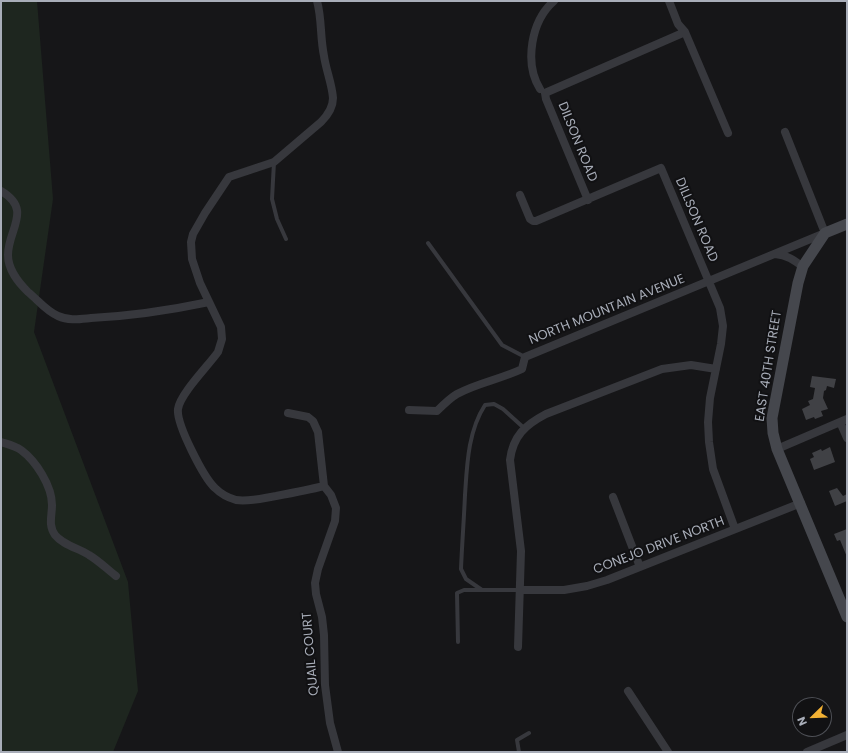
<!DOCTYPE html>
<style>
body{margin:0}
#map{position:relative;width:848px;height:753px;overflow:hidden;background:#161618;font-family:Poppins,sans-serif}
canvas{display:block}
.frame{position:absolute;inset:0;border:2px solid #a8adb8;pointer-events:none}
.north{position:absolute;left:792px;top:697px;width:40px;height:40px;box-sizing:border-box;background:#111113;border:1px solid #4d4f55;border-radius:50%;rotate:247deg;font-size:11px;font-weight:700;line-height:16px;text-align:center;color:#a8adb8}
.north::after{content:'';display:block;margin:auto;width:14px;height:18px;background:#f2b134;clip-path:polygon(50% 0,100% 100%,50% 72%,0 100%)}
</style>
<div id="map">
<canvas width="848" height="753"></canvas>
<div class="frame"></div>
<div class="north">N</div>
</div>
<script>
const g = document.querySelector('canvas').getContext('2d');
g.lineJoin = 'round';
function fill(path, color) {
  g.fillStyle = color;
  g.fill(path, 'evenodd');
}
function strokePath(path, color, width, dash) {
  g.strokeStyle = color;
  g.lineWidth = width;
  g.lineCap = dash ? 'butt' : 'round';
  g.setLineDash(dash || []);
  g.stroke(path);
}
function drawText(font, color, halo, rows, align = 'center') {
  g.font = font + ' Poppins,sans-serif';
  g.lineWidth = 4;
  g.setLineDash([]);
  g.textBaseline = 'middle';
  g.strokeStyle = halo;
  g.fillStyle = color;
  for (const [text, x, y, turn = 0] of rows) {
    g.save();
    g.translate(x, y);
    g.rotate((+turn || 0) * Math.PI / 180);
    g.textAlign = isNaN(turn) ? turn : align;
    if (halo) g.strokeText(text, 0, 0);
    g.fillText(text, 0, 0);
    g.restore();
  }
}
fill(new Path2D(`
 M 1,1 L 37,1 L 53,199 L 34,332 L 128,582 L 138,691 L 113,752 L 1,752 Z`), '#1e261f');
fill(new Path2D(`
 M 812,376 L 836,379 L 834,388 L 827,386 L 826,390 L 824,391 L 823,398 L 828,409 L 821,411 L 823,416 L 815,419 L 814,417 L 806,420 L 802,409 L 810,405 L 808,401 L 813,399 L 815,388 L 810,387 Z
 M 830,447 L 835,462 L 814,470 L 810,459 L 814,457 L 812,453 L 821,449 L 822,451 Z
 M 837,488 L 843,496 L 847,494 L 847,501 L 835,506 L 829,491 Z
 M 847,529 L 847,557 L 840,540 L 837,541 L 834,534 Z`), '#404145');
strokePath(new Path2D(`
 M 274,162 L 272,199 L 277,219 L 286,239
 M 428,243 L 502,345 L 525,357
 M 482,590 L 466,579 L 461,569 C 462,544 464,519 465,495 C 467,465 468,431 485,405 L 494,404 L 503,409 L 524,428
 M 458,642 L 457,593 L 464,590 L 520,590
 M 519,752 L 517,740 L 529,733`), '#37383d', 4);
strokePath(new Path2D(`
 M 317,1 C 322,19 320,37 324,56 C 326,70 332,84 333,98 C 333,108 327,116 321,122 L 274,162 L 229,177 L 205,213 L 193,234 L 191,242 L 192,259 L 200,283 L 221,327 L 222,339 L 218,352 C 208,366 180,394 178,409 C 176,424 204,478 215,488 C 221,494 229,498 236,500 C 250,502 263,498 276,496 C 292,493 308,490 324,486
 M 669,1 L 678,24 L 685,32 L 728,133
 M 540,89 C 524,63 531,21 554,1
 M 1,191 C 33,210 8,229 8,255 C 8,270 18,282 28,292 C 38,300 46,311 58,316 C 69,321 80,319 91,318 C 131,316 171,310 209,302
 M 520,195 L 530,219 L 533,221 L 536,221 L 661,168 L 720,308 L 723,326 L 721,344 L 710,398 L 708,422 L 709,442 L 713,469 L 735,529
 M 588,200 L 546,99 L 545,93 L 685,32
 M 775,254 C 787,255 794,260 803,267
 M 409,410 L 437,411 C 443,405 450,398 457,394 C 477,383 501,379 522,369 L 525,357 L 825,233 L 785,132
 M 288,413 L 308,417 L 313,421 L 318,432 L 324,486 L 331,495 L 336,508 L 335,521 L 318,569 L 315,583 L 316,594 L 322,617 L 324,635 L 325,685 L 330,723 L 338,752
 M 840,422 L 847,438
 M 1,442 C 7,444 15,446 21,450 C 36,461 52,486 52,505 C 52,516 48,525 55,535 C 63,545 78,548 89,555 C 99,561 107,569 116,576
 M 777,449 L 847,419
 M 613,497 L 640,567
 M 521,590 L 564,590 L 587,586 L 607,580 L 801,503
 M 518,647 L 521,551 L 510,460 C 513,436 525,425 546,414 L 662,369 L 691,365 L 716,369
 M 628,691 L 668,752
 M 807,752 L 847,735`), '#37383d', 8);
strokePath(new Path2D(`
 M 847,224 L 825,233 L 803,266 L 798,283 L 772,418 L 773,433 L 777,449 L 847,617`), '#45474d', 11);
drawText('13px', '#a8adb8', '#111113', [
 ["DILSON ROAD",577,142,68],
 ["DILLSON ROAD",696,220,67],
 ["NORTH MOUNTAIN AVENUE",607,310,-22],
 ["EAST 40TH STREET",769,366,-81],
 ["CONEJO DRIVE NORTH",659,546,-21],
 ["QUAIL COURT",311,654,-95]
]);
</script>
